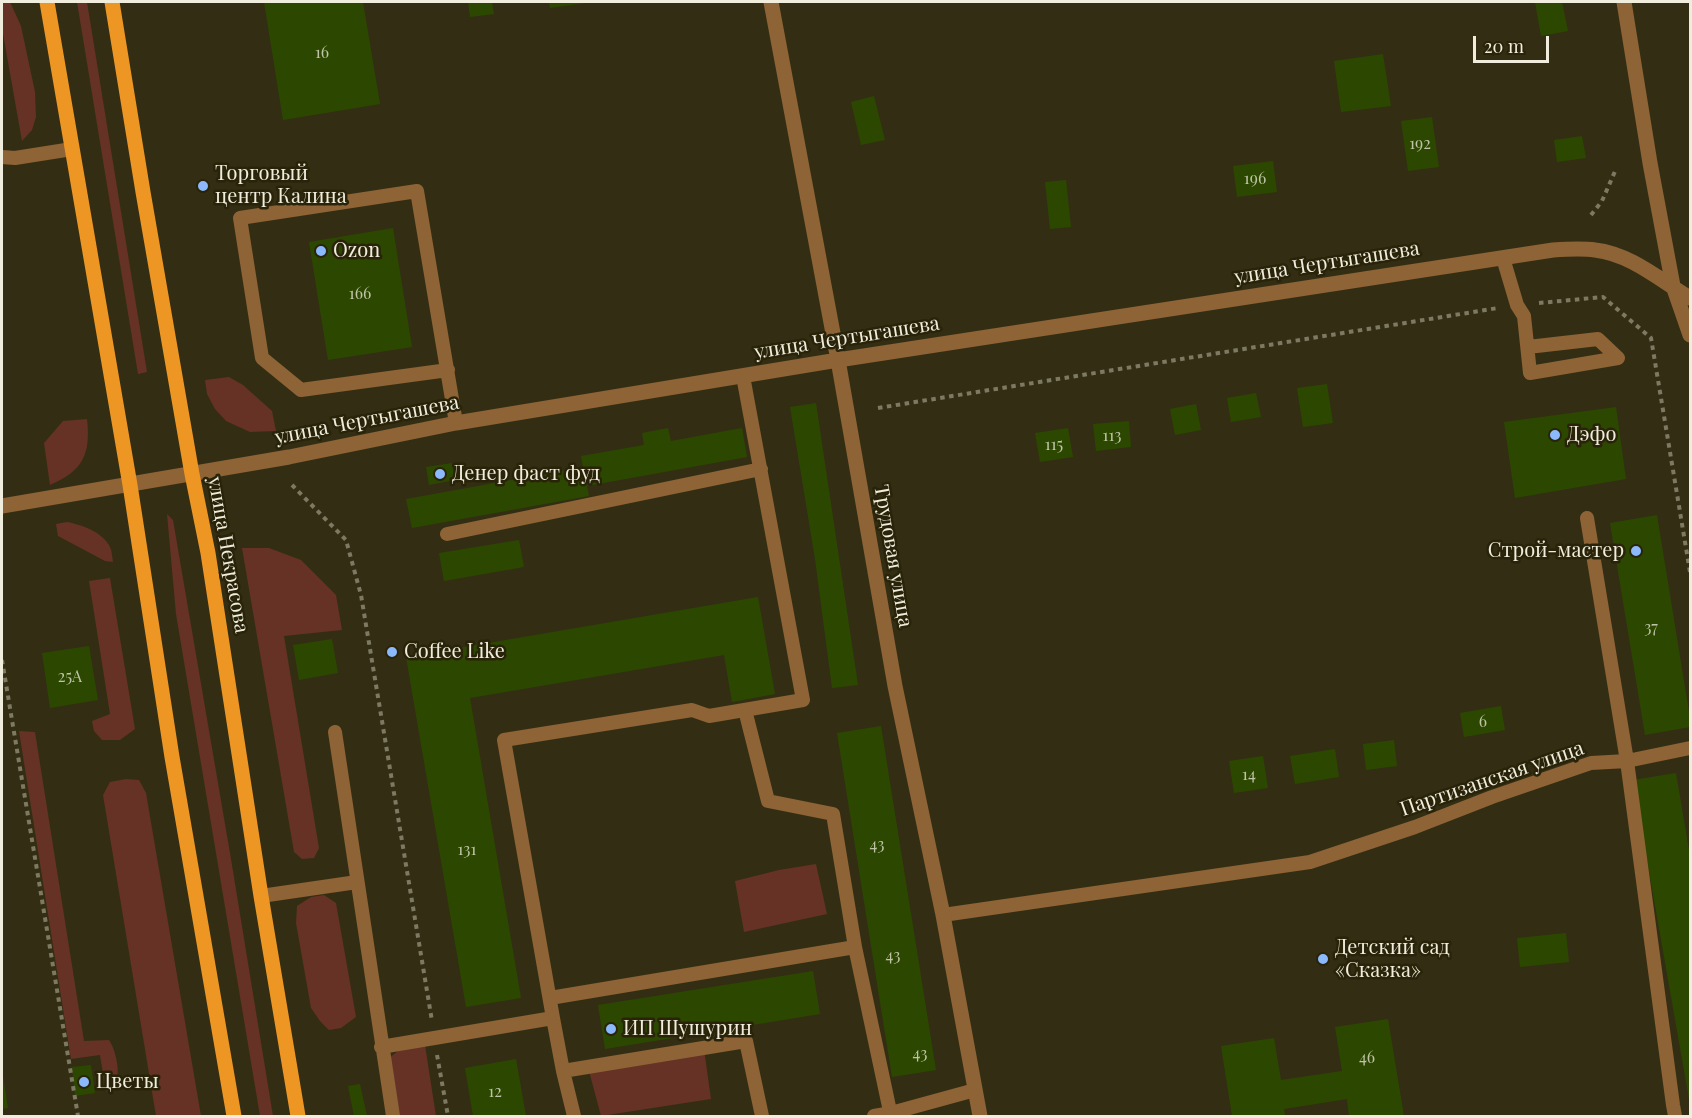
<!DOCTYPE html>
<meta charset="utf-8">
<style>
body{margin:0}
#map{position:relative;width:1692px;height:1118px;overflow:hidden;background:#332e13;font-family:"Playfair Display",serif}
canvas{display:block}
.frame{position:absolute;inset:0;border:3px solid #f0eddd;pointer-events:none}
.scale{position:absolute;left:1473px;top:36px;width:76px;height:27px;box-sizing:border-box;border:3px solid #f0eddd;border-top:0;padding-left:8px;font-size:18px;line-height:21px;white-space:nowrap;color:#f0eddd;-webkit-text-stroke:4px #292409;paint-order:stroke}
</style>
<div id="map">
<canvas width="1692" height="1118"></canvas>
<div class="frame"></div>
<div class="scale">20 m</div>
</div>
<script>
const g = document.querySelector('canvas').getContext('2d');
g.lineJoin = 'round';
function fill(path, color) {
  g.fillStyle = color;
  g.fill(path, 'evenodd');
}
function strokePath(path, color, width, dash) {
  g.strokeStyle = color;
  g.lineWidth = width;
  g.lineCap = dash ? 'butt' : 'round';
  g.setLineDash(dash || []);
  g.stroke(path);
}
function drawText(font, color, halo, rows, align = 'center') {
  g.font = font + ' "Playfair Display",serif';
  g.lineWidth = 5;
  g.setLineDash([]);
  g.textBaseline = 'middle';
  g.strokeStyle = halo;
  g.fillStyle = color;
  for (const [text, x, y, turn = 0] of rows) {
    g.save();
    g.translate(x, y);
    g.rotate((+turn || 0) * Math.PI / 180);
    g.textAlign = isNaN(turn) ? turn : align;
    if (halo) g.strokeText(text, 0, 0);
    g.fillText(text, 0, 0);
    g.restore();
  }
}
fill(new Path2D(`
 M 2,2 L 10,2 L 21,26 L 35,92 L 36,117 L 32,130 L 22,141 L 2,28 Z
 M 77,2 L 87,2 L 147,372 L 138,374 Z
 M 229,377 L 243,385 L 272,411 L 276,431 L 250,432 L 226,421 L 215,409 L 207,394 L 205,380 Z
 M 87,419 C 91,454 83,471 50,485 L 44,443 L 63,421 Z
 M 167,514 L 173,520 L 231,859 L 273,1116 L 260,1116 L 176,614 Z
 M 67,522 C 82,525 103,532 110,547 C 112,551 112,557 113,562 L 105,561 L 58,536 L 56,524 Z
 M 242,548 L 269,548 L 301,560 L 336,595 L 342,630 L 284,636 L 319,848 L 314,858 L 302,859 L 294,852 Z
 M 110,578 L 135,729 L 120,740 L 102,740 L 94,731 L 92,721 L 110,714 L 89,581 Z
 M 19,731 L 35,732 L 84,1041 L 109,1040 C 115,1048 121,1072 116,1082 C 114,1086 109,1089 106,1092 L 100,1055 L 71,1059 Z
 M 126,779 L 139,780 L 146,793 L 201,1116 L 156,1116 L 103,795 L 110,782 Z
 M 816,864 L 827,914 L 744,932 L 735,881 L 779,870 Z
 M 324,895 L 336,903 L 356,1017 L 341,1028 L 329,1030 L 320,1021 L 311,1008 L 296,923 L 297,906 L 311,897 Z
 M 425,1045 L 436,1116 L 398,1116 L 388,1059 L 398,1051 Z
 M 704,1049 L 711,1099 L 601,1116 L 589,1071 Z`), '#653225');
fill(new Path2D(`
 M 264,2 L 363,2 L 380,104 L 283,120 Z
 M 468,2 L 492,2 L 494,14 L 470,17 Z
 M 549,2 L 586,2 L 586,3 L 550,8 Z
 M 1535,2 L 1562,2 L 1568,31 L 1541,36 Z
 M 1383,54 L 1391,106 L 1341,112 L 1334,61 Z
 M 874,96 L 885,140 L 861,145 L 851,102 Z
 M 1432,117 L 1439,167 L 1408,171 L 1401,121 Z
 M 1582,136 L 1586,158 L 1557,162 L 1554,140 Z
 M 1273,161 L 1277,192 L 1237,197 L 1233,166 Z
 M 1066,180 L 1071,227 L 1050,229 L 1045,182 Z
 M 393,228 L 412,347 L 328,360 L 309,242 Z
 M 1327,384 L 1333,423 L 1303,427 L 1297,388 Z
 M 1256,393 L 1261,417 L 1231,422 L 1227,398 Z
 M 816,403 L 858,685 L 832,688 L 815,559 L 790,407 Z
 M 1196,404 L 1201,430 L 1175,435 L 1170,409 Z
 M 1616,407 L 1626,479 L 1515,498 L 1504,422 Z
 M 1129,421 L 1131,447 L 1096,451 L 1093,424 Z
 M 668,428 L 671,441 L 742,428 L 747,457 L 587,486 L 589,496 L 412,528 L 406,499 L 583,467 L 581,456 L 644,445 L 642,433 Z
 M 1068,428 L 1073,457 L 1040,462 L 1035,433 Z
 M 452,463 L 455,480 L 429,485 L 426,467 Z
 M 1657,515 L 1690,718 L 1690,727 L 1645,735 L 1610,523 Z
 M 519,540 L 524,567 L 444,581 L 439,553 Z
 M 758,597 L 775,694 L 732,702 L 724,655 L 470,698 L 521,998 L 466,1007 L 406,657 Z
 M 332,639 L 338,673 L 299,680 L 293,645 Z
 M 89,646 L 98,700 L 50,708 L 42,653 Z
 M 1501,706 L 1505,730 L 1464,737 L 1460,713 Z
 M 881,726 L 936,1070 L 892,1077 L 837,733 Z
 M 1394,740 L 1397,766 L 1366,770 L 1363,744 Z
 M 1335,749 L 1339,777 L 1295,784 L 1290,756 Z
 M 1263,756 L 1268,788 L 1234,793 L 1229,761 Z
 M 1676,773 L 1690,856 L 1690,1099 L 1689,1099 L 1633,780 Z
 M 1566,933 L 1569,962 L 1520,967 L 1517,938 Z
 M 813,971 L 820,1014 L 605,1049 L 598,1005 Z
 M 1388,1019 L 1404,1116 L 1349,1116 L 1347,1099 L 1284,1109 L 1285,1116 L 1232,1116 L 1221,1046 L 1274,1038 L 1281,1080 L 1342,1071 L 1335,1027 Z
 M 516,1059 L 526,1116 L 473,1116 L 465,1068 Z
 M 91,1065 L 95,1093 L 75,1096 L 72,1067 Z
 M 2,1076 L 3,1076 L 8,1108 L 2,1109 Z
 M 360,1084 L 367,1116 L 354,1116 L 348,1086 Z`), '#2c4800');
strokePath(new Path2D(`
 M 1591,215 L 1602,201 L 1616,169
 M 1539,303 L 1603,297 L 1651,338 L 1690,572
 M 878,408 L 1498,308
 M 292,485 L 346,540 L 361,595 L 432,1021
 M 2,660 L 78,1116
 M 437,1055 L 448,1116`), '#7d7962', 4, [4.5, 4.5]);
strokePath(new Path2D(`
 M 2,157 L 15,158 L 72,149
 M 1503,258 L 1517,305 L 1524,316 L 1530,373 L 1618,358 L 1598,339 L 1528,347
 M 448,370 L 301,390 L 262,358 L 240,218 L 417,191 L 456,423
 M 1587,518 L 1627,761 L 1673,1105 L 1675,1116
 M 447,534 L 761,469
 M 745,710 L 768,801 L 833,814 L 855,947 L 891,1116
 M 335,732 L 393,1116
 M 261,896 L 357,882
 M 943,915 L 1310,862 L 1415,827 L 1492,797 L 1591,763 L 1627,761 L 1690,748
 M 550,998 L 855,947
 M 553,1018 L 504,740 L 692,710 L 709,716 L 803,700 L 743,376
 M 381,1047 L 553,1018 L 563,1071 L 574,1116
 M 563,1071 L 746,1041 L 762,1116
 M 874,1116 L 891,1113 L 975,1090`), '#8e6336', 14);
strokePath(new Path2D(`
 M 771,2 L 838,360 L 895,686 L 943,915 L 980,1116
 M 1624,2 L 1650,163 L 1673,286 L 1690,335
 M 2,506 L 289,457 L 456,423 L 838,360 L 1553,250 C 1567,249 1582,248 1595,250 C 1631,254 1661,281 1690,298`), '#8e6336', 15);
strokePath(new Path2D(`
 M 47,2 L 130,485 L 172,757 L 234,1116
 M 112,2 L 143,192 L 192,474 L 208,553 L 261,896 L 298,1116`), '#ed9623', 15);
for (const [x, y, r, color] of [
 [203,186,6,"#8cb9fc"],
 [321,251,6,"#8cb9fc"],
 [1555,435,6,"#8cb9fc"],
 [440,474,6,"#8cb9fc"],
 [1636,551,6,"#8cb9fc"],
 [392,652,6,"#8cb9fc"],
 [1323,959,6,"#8cb9fc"],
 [611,1029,6,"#8cb9fc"],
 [84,1082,6,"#8cb9fc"]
]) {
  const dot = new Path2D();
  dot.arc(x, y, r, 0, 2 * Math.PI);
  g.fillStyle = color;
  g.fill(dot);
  strokePath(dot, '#292409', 2);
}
drawText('16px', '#bfc4a6', null, [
 ["16",322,53],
 ["192",1420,144],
 ["196",1255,179],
 ["166",360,294],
 ["113",1112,436],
 ["115",1054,445],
 ["37",1651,628],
 ["25А",70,677],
 ["6",1483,722],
 ["14",1249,775],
 ["43",877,845],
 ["131",467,850],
 ["43",893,956],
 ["43",920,1054],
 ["46",1367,1058],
 ["12",495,1092]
]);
drawText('20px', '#f0eddd', '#292409', [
 ["Торговый",215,174],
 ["центр Калина",215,197],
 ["Ozon",333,251],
 ["Дэфо",1567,435],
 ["Денер фаст фуд",452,474],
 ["Строй-мастер",1624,551,"right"],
 ["Coffee Like",404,652],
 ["Детский сад",1335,948],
 ["«Сказка»",1335,971],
 ["ИП Шушурин",623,1029],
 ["Цветы",96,1082]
], 'left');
drawText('20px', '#f0eddd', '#292409', [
 ["улица Чертыгашева",1327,263,-9],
 ["улица Чертыгашева",847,338,-9],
 ["улица Чертыгашева",367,420,-11],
 ["улица Некрасова",228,555,80],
 ["Трудовая улица",893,556,80],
 ["Партизанская улица",1492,779,-19]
]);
</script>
